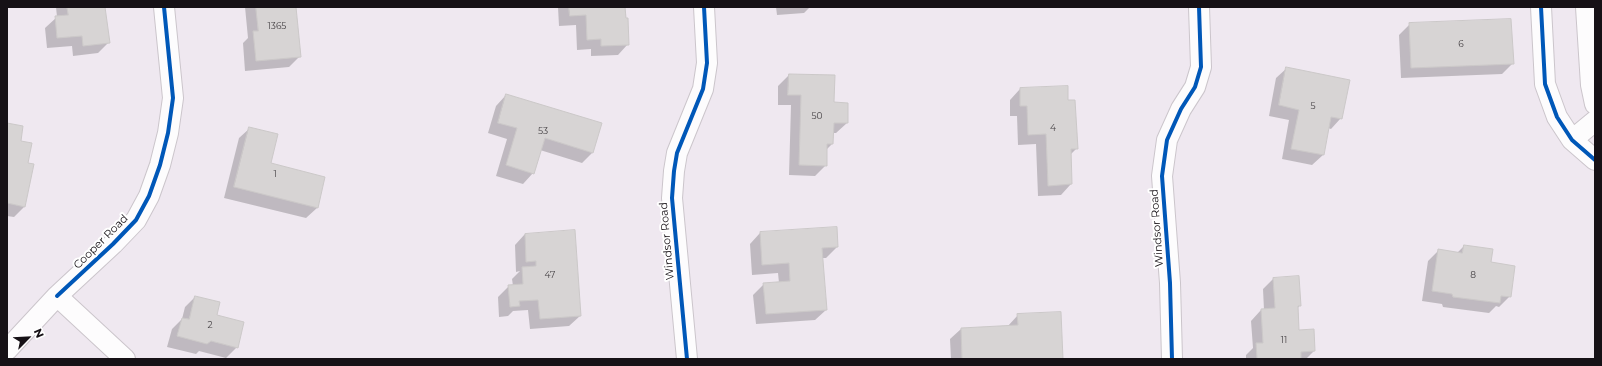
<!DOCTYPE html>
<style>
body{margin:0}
#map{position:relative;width:1602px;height:366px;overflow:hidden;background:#efe8f0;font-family:Montserrat,sans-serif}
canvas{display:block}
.frame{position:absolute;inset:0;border:8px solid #161116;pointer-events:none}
.north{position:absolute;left:8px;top:318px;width:40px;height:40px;-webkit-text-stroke:3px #fff;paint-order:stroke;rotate:66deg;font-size:11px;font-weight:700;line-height:16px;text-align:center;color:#161116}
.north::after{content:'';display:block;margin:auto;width:14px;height:18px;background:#161116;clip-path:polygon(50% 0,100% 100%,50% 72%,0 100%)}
</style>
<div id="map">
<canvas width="1602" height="366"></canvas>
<div class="frame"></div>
<div class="north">N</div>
</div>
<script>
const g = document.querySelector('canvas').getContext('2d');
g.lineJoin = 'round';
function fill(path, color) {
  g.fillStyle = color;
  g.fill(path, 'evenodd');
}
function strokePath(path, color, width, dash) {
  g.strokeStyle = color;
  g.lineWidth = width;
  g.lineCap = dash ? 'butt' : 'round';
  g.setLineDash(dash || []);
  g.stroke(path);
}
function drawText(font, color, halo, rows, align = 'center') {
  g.font = font + ' Montserrat,sans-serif';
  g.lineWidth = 4;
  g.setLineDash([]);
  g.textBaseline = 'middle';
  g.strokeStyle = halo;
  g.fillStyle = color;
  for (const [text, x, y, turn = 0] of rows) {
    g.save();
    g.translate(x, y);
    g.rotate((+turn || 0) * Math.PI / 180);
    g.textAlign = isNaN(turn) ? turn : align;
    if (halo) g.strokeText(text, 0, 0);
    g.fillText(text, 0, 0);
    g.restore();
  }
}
fill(new Path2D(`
 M 56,7 L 104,7 L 108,43 L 98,53 L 73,56 L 72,46 L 47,48 L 45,28 L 57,17 Z
 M 245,7 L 295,7 L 300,56 L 289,67 L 245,71 L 243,43 L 248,38 Z
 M 558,7 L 625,7 L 628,44 L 618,55 L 591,56 L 591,49 L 577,50 L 576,25 L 559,26 Z
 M 776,7 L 810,7 L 804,13 L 777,15 Z
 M 1410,24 L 1513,63 L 1502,74 L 1401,78 L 1399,35 Z
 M 1287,68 L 1341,118 L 1331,129 L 1328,128 L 1323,155 L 1312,165 L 1282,159 L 1289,120 L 1269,116 L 1276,78 Z
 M 789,75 L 834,76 L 833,103 L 847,123 L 836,133 L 832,133 L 832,144 L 826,150 L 826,165 L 815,176 L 789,175 L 791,105 L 778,105 L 778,86 Z
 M 1020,89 L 1077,148 L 1070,155 L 1071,184 L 1061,195 L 1038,196 L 1036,144 L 1018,145 L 1017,116 L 1010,116 L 1010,100 Z
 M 506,95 L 593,152 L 582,163 L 540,150 L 533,173 L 523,184 L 496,176 L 507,139 L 488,133 L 496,106 Z
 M 7,124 L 20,142 L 27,163 L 24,207 L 14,217 L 7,216 Z
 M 250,128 L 270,164 L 324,178 L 317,208 L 306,218 L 224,198 L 239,138 Z
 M 836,228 L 837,247 L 826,258 L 822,258 L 826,310 L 815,320 L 756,324 L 753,295 L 764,284 L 779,283 L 778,273 L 752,275 L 750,244 L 760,233 Z
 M 525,234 L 580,316 L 569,326 L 530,329 L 528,310 L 513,311 L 508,316 L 499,317 L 498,297 L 509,286 L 513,286 L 512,279 L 520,271 L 516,272 L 515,245 Z
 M 1464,246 L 1490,263 L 1510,296 L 1499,307 L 1496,306 L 1489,313 L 1443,307 L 1442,304 L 1422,301 L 1428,261 L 1438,251 L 1457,253 Z
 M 1273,279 L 1300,305 L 1297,309 L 1298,331 L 1314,351 L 1306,359 L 1246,359 L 1246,355 L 1253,348 L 1251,321 L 1261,310 L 1264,310 L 1263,289 Z
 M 195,297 L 216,316 L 237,347 L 226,358 L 199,351 L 196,354 L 167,347 L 172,329 L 182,319 L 185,307 Z
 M 1018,315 L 1062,359 L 951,359 L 950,339 L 961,329 L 1007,327 Z`), '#0003');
const building = new Path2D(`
 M 67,7 L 105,7 L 110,43 L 83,46 L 82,36 L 57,38 L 55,16 L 68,15 Z
 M 256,7 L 296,7 L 301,57 L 256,61 L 253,31 L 258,31 Z
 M 569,7 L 625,7 L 626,18 L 628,18 L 629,45 L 601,46 L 601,39 L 587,40 L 586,15 L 570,16 Z
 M 1511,19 L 1514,64 L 1411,68 L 1409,23 Z
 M 1286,67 L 1350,80 L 1342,119 L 1331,117 L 1324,155 L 1291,149 L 1299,110 L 1279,105 Z
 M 789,74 L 835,75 L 834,102 L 848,103 L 848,123 L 834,123 L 833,144 L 827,144 L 827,166 L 799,165 L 801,95 L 788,95 Z
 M 1068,86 L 1068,100 L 1075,100 L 1078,149 L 1071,149 L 1072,184 L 1048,186 L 1046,134 L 1028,135 L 1027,106 L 1020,106 L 1020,88 Z
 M 506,94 L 602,123 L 593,153 L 545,138 L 534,174 L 506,165 L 517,128 L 498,123 Z
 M 7,123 L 23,126 L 21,141 L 32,143 L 28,163 L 34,164 L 25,207 L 7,203 Z
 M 249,127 L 278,134 L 271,163 L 325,177 L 318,208 L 234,187 Z
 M 837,227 L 838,247 L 822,248 L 827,310 L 766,314 L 763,283 L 790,281 L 789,263 L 762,265 L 760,232 Z
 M 575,230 L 581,316 L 540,319 L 538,300 L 519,301 L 520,306 L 510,307 L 508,285 L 523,284 L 522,267 L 536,266 L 536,261 L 526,262 L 525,234 Z
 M 1464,245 L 1493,249 L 1491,262 L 1515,266 L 1511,297 L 1501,296 L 1500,303 L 1453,297 L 1452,294 L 1432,291 L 1438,249 L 1462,253 Z
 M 1299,276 L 1301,306 L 1298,306 L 1299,330 L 1314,329 L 1315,351 L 1301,352 L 1301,359 L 1257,359 L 1256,343 L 1263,343 L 1261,309 L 1275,308 L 1273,278 Z
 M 195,296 L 220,302 L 217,315 L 244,322 L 238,348 L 211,341 L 207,344 L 177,336 L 182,318 L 189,319 Z
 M 1061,312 L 1063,359 L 962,359 L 961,328 L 1018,325 L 1017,314 Z`);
fill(building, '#d7d4d4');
strokePath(building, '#cbc8c8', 1);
const minor = new Path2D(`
 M 1541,7 L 1545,84 L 1557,117 L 1572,140 L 1595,160
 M 1586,7 L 1591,85 L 1595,104
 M 1572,140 L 1595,121
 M 57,296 L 113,244 L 136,220 L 149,196 L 160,165 L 168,133 L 173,98 L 164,7
 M 7,350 L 57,296 L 125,359
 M 687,359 L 672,198 L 674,171 L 677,153 L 703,89 L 707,63 L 704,7
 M 1172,359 L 1170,283 L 1162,176 L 1167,140 L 1181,109 L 1195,87 L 1201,67 L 1199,7`);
strokePath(minor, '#cbc5cb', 22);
strokePath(minor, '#fdfcfd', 20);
strokePath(new Path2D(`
 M 1541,7 L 1545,84 L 1557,117 L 1572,140 L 1595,160
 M 57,296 L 113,244 L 136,220 L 149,196 L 160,165 L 168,133 L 173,98 L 164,7
 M 687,359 L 672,198 L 674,171 L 677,153 L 703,89 L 707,63 L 704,7
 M 1172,359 L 1170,283 L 1162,176 L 1167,140 L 1181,109 L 1195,87 L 1201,67 L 1199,7`), '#0057b8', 4);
drawText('9px', '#474346', null, [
 ["1365",277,26],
 ["6",1461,44],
 ["5",1313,106],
 ["50",817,116],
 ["4",1053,128],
 ["53",543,131],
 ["1",275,174],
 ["47",550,275],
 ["8",1473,275],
 ["2",210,325],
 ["11",1284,340]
]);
drawText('11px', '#161116', '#fff', [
 ["Windsor Road",1157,228,-94],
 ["Windsor Road",667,241,-95],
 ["Cooper Road",101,242,-45]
]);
</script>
